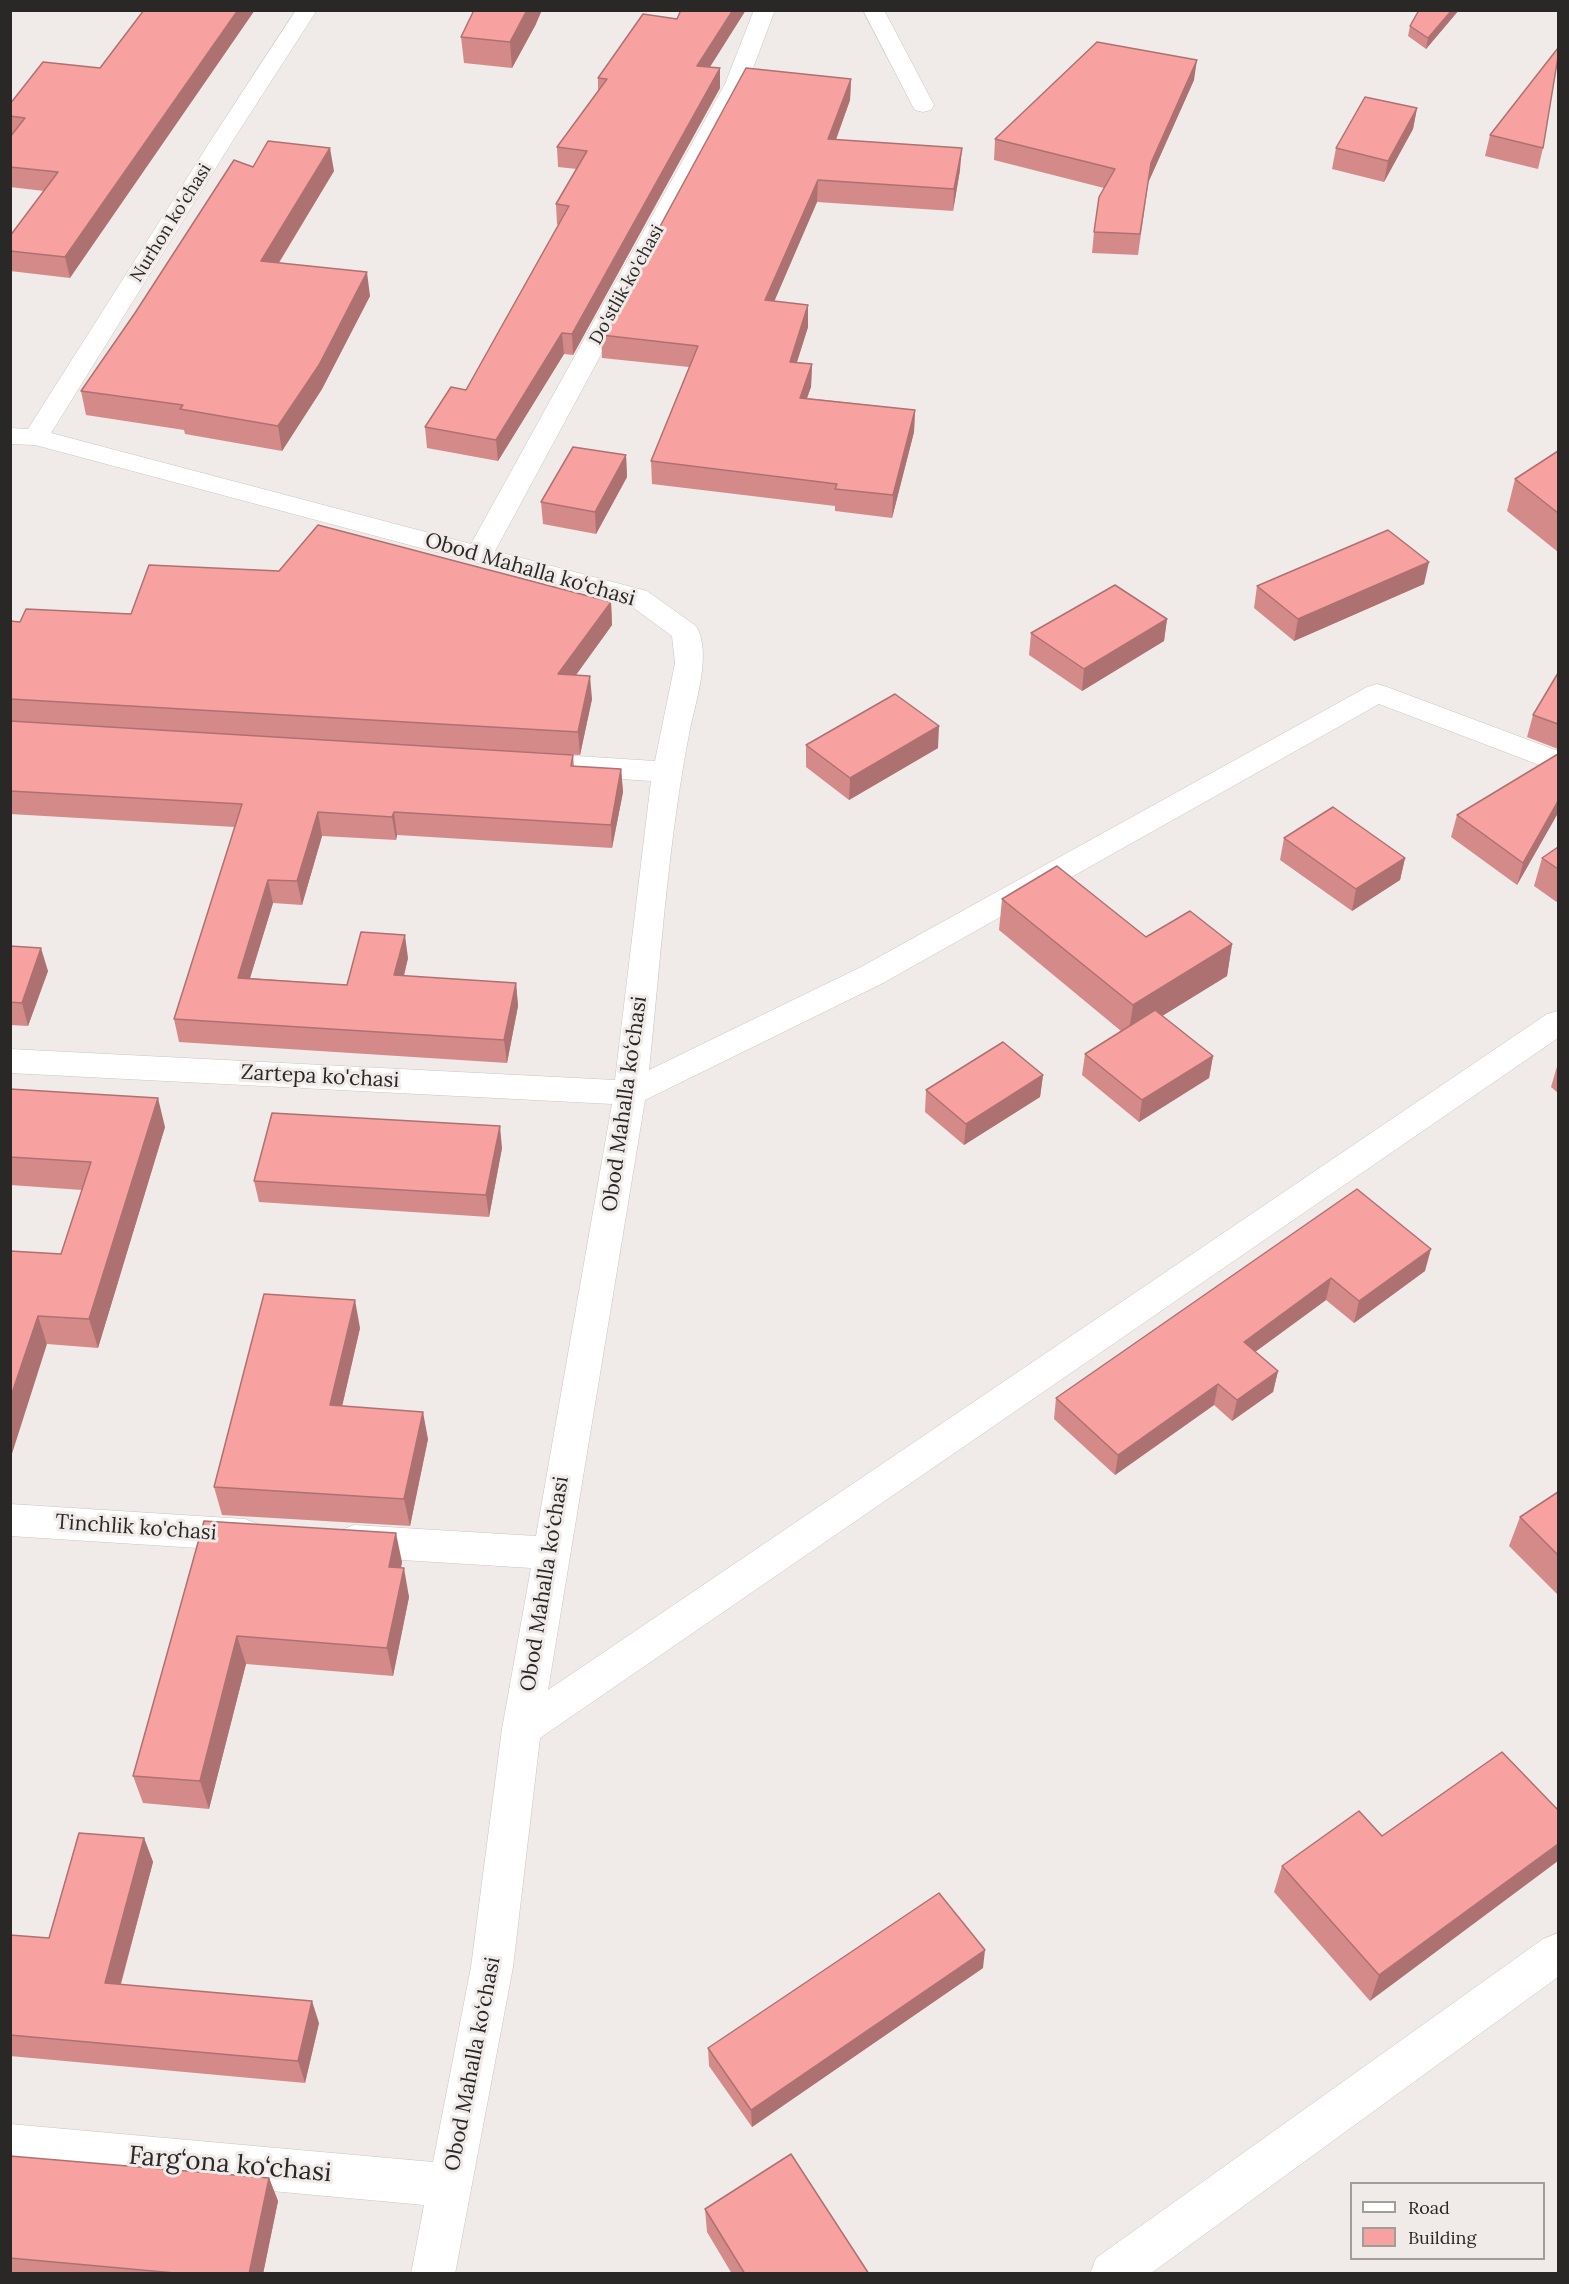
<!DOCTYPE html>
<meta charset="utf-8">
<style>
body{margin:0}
#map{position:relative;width:1569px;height:2284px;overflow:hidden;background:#f0ebe9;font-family:Lora,serif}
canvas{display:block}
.frame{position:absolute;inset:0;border:12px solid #292827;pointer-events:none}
.legend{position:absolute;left:1350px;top:2182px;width:195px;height:78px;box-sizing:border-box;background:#f0ebe9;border:2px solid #a09d9b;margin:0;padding:8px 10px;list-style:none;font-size:18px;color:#292827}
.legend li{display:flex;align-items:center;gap:12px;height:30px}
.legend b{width:30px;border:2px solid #a09d9b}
</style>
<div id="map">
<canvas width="1569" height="2284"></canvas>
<div class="frame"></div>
<ul class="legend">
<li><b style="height:8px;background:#fff"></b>Road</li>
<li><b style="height:16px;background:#f8a1a1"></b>Building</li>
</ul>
</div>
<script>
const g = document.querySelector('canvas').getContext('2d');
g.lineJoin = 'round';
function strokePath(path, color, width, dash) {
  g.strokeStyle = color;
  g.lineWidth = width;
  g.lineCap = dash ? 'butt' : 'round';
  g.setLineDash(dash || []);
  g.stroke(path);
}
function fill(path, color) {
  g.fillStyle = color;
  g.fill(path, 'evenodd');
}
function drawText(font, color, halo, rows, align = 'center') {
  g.font = font + ' Lora,serif';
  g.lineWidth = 6;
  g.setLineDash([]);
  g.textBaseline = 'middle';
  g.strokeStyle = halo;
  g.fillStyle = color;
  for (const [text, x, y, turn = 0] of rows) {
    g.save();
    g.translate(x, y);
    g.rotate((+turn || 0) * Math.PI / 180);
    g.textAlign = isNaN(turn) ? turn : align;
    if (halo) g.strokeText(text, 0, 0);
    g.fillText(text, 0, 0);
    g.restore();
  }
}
const minor = new Path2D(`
 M 296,10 L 317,10 L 235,137 L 51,433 L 471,544 L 725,84 L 754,10 L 775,10 L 747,84 L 495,551 L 647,591 L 696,626 C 712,651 696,701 690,729 C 668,841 661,956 649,1070 L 861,967 L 1367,687 L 1377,684 L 1387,687 L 1558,751 L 1558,772 L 1379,704 L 883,983 L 645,1100 L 548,1690 L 1547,1014 L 1558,1011 L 1558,1038 L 540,1738 L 513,1967 L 455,2274 L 411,2274 L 424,2205 L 10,2167 L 10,2124 L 433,2162 L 471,1967 L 502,1729 L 531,1568 L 354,1557 L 341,1552 L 335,1541 L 341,1530 L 354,1525 L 536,1536 L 612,1104 L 10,1073 L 10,1049 L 615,1080 L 651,781 L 530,773 L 520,770 L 515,763 L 520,756 L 530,753 L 655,761 L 675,663 L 672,636 L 627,603 L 35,445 L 10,444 L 10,428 L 28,429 L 213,137 Z
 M 863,10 L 884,10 L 934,105 L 931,110 L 923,112 L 915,110 L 912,105 Z
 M 10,1504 L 245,1519 L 258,1524 L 264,1535 L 258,1546 L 245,1551 L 10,1536 Z
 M 1558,1933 L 1558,1977 L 1150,2274 L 1090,2274 L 1096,2258 L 1543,1939 Z`);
strokePath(minor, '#c9c4c2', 1);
fill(minor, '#fff');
fill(new Path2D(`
 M 1419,10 L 1459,10 L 1426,49 L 1408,36 L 1410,26 Z
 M 536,24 L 512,68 L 464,63 L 461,37 Z
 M 710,67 L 720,88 L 573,355 L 564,354 L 498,461 L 427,448 L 425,427 L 466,390 L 558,225 L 557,224 L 556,204 L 577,169 L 558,167 L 557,147 L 598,91 L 598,78 Z
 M 100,68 L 70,278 L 10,271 L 10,236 L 44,191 L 10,187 L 10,104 Z
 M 851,79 L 850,100 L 836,140 L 960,170 L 953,211 L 817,202 L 774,301 L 808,305 L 808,327 L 797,362 L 812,364 L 811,387 L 807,398 L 915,410 L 914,432 L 892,518 L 835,511 L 835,506 L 652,484 L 651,461 L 689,367 L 602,358 L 601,335 Z
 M 1194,80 L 1148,183 L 1138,255 L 1092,253 L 1094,232 L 1104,188 L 994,160 L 995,139 Z
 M 1417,108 L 1413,129 L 1384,182 L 1332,169 L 1336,148 Z
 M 1490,135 L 1543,148 L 1538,169 L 1485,156 Z
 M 253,167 L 334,171 L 279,263 L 370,296 L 322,389 L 282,451 L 185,434 L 184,430 L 86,415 L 81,391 Z
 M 1558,451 L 1558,552 L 1507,511 L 1515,479 Z
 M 626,455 L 627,477 L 596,534 L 543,524 L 541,502 Z
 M 1424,584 L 1294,641 L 1254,608 L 1257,586 Z
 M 611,602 L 612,625 L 576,675 L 592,699 L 580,755 L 306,739 L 573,755 L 574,766 L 621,769 L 623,792 L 612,848 L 397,835 L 396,840 L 322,836 L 302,905 L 273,903 L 250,978 L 347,985 L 408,958 L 404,976 L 516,983 L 518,1006 L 507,1063 L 179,1042 L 174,1019 L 235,827 L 10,814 L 10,621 L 20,622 L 131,614 Z
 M 1167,619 L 1164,641 L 1082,691 L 1029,655 L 1031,633 Z
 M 1558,673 L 1558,749 L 1527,737 L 1533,715 Z
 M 806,745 L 938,748 L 849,800 L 806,767 Z
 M 1558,754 L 1558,813 L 1517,885 L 1451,837 L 1457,815 Z
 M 1284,838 L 1405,858 L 1400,880 L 1352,911 L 1280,860 Z
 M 1558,847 L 1558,903 L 1534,886 L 1542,858 Z
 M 1002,899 L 1146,937 L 1232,944 L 1227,976 L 1162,1016 L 1213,1056 L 1209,1078 L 1139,1122 L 1082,1075 L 1085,1054 L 1121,1031 L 999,930 Z
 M 10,946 L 48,971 L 28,1026 L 10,1025 Z
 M 1558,1063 L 1558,1093 L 1551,1087 Z
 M 1043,1075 L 1040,1097 L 964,1145 L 925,1112 L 926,1090 Z
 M 10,1089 L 165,1127 L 98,1348 L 47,1344 L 10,1251 L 61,1254 L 82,1190 L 10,1185 Z
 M 502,1148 L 489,1217 L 259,1202 L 254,1181 Z
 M 1357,1189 L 1425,1271 L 1354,1323 L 1326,1300 L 1255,1352 L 1278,1371 L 1273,1392 L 1232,1421 L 1214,1405 L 1115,1475 L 1054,1419 L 1056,1398 Z
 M 360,1328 L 342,1406 L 428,1439 L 410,1526 L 222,1515 L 214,1487 Z
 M 1558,1492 L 1558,1595 L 1509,1546 L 1520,1517 Z
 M 204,1521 L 402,1562 L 401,1568 L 409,1597 L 393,1676 L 246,1664 L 209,1809 L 143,1803 L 133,1776 Z
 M 1502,1752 L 1370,2001 L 1274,1892 L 1282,1866 L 1382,1836 Z
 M 144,1838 L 153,1862 L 121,1984 L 319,2023 L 305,2083 L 10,2056 L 10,1935 L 49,1938 Z
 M 983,1968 L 752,2127 L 709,2066 L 708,2048 Z
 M 10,2156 L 269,2178 L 278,2201 L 263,2274 L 10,2274 Z
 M 705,2209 L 869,2274 L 732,2274 L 707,2232 Z`), '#d58a8a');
fill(new Path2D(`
 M 238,10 L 255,10 L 70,278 L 65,257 Z
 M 527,10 L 542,10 L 536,24 L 512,68 L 510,42 Z
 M 733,10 L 746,10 L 698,86 L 697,66 Z
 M 1452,10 L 1459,10 L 1426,49 L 1428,38 Z
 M 1197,60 L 1194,80 L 1148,183 L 1138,255 L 1151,163 Z
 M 720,68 L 720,88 L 573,355 L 572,334 Z
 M 851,79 L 850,100 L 828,161 L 828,139 Z
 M 1417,108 L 1413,129 L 1384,182 L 1388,161 Z
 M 330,148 L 334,171 L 265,285 L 261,261 Z
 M 962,148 L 960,170 L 953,211 L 954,189 Z
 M 818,180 L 817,202 L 765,323 L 765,300 Z
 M 367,272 L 370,296 L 322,389 L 282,451 L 278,426 Z
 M 808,305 L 808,327 L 790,384 L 790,362 Z
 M 562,333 L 564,354 L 498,461 L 496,440 Z
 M 812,364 L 811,387 L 799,420 L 800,398 Z
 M 915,410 L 914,432 L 892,518 L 893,495 Z
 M 626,455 L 627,477 L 596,534 L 595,512 Z
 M 1429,562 L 1424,584 L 1294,641 L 1298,619 Z
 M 611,602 L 612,625 L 560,697 L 558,674 Z
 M 1167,619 L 1164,641 L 1082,691 L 1084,669 Z
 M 590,676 L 592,699 L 580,755 L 578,732 Z
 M 939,726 L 938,748 L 849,800 L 850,778 Z
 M 621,769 L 623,792 L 612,848 L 611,825 Z
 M 1558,801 L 1558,813 L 1517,885 L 1523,863 Z
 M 318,812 L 322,836 L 302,905 L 297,881 Z
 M 394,812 L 397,835 L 396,840 L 392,817 Z
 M 1405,858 L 1400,880 L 1352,911 L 1356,889 Z
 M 268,880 L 273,903 L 243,1001 L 238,978 Z
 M 405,935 L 408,958 L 398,998 L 394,975 Z
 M 1232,944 L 1227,976 L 1128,1037 L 1133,1005 Z
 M 41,948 L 48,971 L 28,1026 L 22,1003 Z
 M 516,983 L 518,1006 L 507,1063 L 504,1040 Z
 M 1213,1056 L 1209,1078 L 1139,1122 L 1142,1100 Z
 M 1043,1075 L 1040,1097 L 964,1145 L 966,1124 Z
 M 158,1098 L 165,1127 L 98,1348 L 89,1319 Z
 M 500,1126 L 502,1148 L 489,1217 L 486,1195 Z
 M 1431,1249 L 1425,1271 L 1354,1323 L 1359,1301 Z
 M 1331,1278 L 1326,1300 L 1240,1363 L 1244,1342 Z
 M 355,1300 L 360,1328 L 336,1433 L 330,1405 Z
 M 38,1316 L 47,1344 L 10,1460 L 10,1399 Z
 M 1278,1371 L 1273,1392 L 1232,1421 L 1237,1400 Z
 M 1218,1384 L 1214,1405 L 1115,1475 L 1118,1455 Z
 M 423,1412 L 428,1439 L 410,1526 L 404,1499 Z
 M 396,1533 L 402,1562 L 395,1596 L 389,1567 Z
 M 404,1568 L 409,1597 L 393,1676 L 387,1648 Z
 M 237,1636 L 246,1664 L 209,1809 L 200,1781 Z
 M 144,1838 L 153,1862 L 115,2005 L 105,1983 Z
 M 1558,1844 L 1558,1861 L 1370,2001 L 1379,1975 Z
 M 985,1950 L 983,1968 L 752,2127 L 751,2110 Z
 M 312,2001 L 319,2023 L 305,2083 L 298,2061 Z
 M 269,2178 L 278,2201 L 263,2274 L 249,2274 Z`), '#ae7171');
const building = new Path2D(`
 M 144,10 L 238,10 L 65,257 L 10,251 L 10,236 L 58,172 L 10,167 L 10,137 L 25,118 L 10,116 L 10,104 L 43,62 L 100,68 Z
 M 474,10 L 527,10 L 510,42 L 461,37 Z
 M 681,10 L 733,10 L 697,66 L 720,68 L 572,334 L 562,333 L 496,440 L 425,427 L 451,387 L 466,390 L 569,206 L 556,204 L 587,151 L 557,147 L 607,79 L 598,78 L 643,14 L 677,19 Z
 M 1419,10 L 1452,10 L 1428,38 L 1410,26 Z
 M 1097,42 L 1197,60 L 1151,163 L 1140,234 L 1094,232 L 1099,197 L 1115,169 L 995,139 Z
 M 1558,48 L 1558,57 L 1543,148 L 1490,135 Z
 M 746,68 L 851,79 L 828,139 L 962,148 L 954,189 L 818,180 L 765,300 L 808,305 L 790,362 L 812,364 L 800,398 L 915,410 L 893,495 L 835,489 L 837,484 L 651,461 L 698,346 L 601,335 Z
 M 1365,97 L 1417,108 L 1388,161 L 1336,148 Z
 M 268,141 L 330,148 L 261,261 L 367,272 L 319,365 L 278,426 L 180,409 L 183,405 L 81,391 L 135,313 L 234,160 L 253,167 Z
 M 573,447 L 626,455 L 595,512 L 541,502 Z
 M 1558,451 L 1558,513 L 1515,479 Z
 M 318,525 L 611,602 L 558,674 L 590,676 L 578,732 L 10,699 L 10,621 L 20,622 L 26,609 L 131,614 L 149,565 L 279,571 Z
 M 1388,530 L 1429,562 L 1298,619 L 1257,586 Z
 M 1115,585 L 1167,619 L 1084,669 L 1031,633 Z
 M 1558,673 L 1558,724 L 1533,715 Z
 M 895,694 L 939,726 L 850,778 L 806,745 Z
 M 10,721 L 573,755 L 571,766 L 621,769 L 611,825 L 394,812 L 392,817 L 318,812 L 297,881 L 268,880 L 238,978 L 347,985 L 361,932 L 405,935 L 394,975 L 516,983 L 504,1040 L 174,1019 L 242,804 L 10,791 Z
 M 1558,754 L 1558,801 L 1523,863 L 1457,815 Z
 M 1333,807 L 1405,858 L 1356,889 L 1284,838 Z
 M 1558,847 L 1558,869 L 1542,858 Z
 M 1057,866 L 1146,937 L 1190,911 L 1232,944 L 1133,1005 L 1002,899 Z
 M 10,946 L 41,948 L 22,1003 L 10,1002 Z
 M 1155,1010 L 1213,1056 L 1142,1100 L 1085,1054 Z
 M 1003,1042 L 1043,1075 L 966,1124 L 926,1090 Z
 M 10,1089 L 158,1098 L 89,1319 L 38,1316 L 10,1399 L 10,1251 L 61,1254 L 91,1162 L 10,1157 Z
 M 272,1113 L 500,1126 L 486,1195 L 254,1181 Z
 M 1357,1189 L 1431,1249 L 1359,1301 L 1331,1278 L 1244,1342 L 1278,1371 L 1237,1400 L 1218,1384 L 1118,1455 L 1056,1398 Z
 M 264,1294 L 355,1300 L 330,1405 L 423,1412 L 404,1499 L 214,1487 Z
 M 1558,1492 L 1558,1555 L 1520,1517 Z
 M 204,1521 L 396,1533 L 389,1567 L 404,1568 L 387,1648 L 237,1636 L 200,1781 L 133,1776 Z
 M 1502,1752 L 1558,1810 L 1558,1844 L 1379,1975 L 1282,1866 L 1359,1811 L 1382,1836 Z
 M 79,1833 L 144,1838 L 105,1983 L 312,2001 L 298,2061 L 10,2035 L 10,1935 L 49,1938 Z
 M 939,1893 L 985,1950 L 751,2110 L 708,2048 Z
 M 791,2154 L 869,2274 L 745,2274 L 705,2209 Z
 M 10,2156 L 269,2178 L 249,2274 L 186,2274 L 10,2258 Z`);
fill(building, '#f8a1a1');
strokePath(building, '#ae7171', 1.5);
drawText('18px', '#292827', '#f0ebe9', [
 ["Nurhon ko'chasi",171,223,-58],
 ["Do'stlik ko'chasi",627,285,-61]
]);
drawText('21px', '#292827', '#f0ebe9', [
 ["Obod Mahalla ko‘chasi",530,570,16],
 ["Zartepa ko'chasi",320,1077,3],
 ["Obod Mahalla ko‘chasi",625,1104,-82],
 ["Tinchlik ko'chasi",136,1528,4],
 ["Obod Mahalla ko‘chasi",545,1584,-81],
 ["Obod Mahalla ko‘chasi",473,2064,-79]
]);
drawText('26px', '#292827', '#f0ebe9', [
 ["Farg‘ona ko‘chasi",230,2165,5]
]);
</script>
